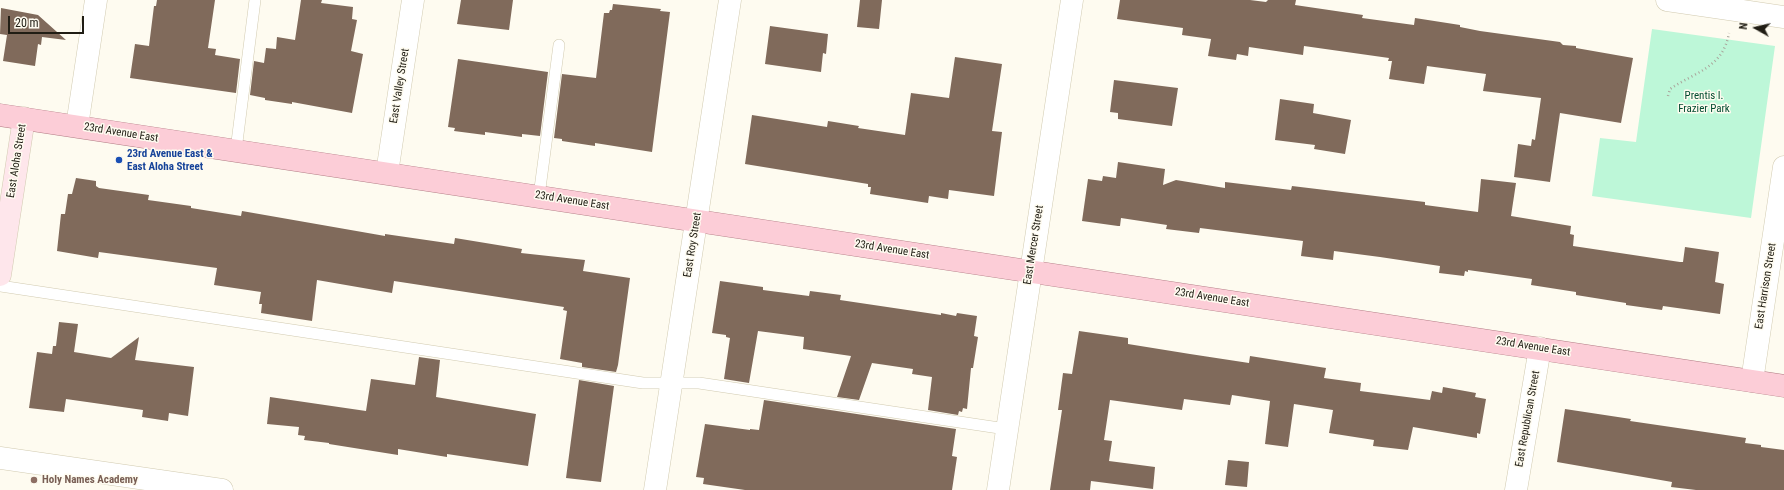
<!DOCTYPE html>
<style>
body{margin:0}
#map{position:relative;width:1784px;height:490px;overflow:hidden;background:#fefbf0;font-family:"Roboto Condensed",sans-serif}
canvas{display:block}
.north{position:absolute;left:1736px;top:8px;width:40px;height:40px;-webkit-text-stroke:3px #fefbf0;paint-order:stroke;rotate:278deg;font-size:11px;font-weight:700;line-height:16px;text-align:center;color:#201d14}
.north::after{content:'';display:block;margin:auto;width:14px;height:18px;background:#201d14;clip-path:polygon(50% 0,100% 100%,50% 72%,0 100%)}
.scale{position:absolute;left:8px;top:16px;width:76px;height:18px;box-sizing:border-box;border:2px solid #201d14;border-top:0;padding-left:5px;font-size:12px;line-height:14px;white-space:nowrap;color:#201d14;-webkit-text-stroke:3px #fefbf0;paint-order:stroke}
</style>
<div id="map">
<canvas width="1784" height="490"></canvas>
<div class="north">N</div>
<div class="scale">20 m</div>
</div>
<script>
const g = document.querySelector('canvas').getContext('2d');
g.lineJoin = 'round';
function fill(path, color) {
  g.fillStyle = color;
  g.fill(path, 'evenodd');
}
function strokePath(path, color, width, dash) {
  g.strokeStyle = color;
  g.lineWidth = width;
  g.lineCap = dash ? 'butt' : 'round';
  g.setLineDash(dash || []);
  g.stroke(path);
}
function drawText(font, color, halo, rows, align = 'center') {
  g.font = font + ' "Roboto Condensed",sans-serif';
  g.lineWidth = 3;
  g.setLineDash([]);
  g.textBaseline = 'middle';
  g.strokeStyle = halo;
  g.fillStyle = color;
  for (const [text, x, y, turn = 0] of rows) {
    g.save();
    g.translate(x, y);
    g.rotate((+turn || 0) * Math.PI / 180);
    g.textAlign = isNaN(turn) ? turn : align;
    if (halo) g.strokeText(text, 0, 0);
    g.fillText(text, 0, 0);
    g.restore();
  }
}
fill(new Path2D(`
 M 1652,29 L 1775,46 L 1751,218 L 1592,196 L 1600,138 L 1636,142 Z`), '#bdf7d8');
fill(new Path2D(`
 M 157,0 L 215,0 L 208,48 L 216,49 L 215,55 L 240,59 L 236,93 L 130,78 L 135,44 L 149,46 L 154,6 L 156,6 Z
 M 301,0 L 322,0 L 321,3 L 353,7 L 352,19 L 357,20 L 351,51 L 363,54 L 352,113 L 292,102 L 292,104 L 265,100 L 265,98 L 250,95 L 254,61 L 264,63 L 266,48 L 276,49 L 277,37 L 295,40 Z
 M 461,0 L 513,0 L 509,30 L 457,24 Z
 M 860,0 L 882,0 L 879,29 L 857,27 Z
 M 1120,0 L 1250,0 L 1266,2 L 1268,0 L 1296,0 L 1295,5 L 1363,15 L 1362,18 L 1414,25 L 1415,18 L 1460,25 L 1460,27 L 1480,31 L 1560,42 L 1563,45 L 1576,46 L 1576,48 L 1633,58 L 1621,123 L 1560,113 L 1550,182 L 1514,177 L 1518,144 L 1531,146 L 1532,139 L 1535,140 L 1541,98 L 1483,91 L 1486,74 L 1427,66 L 1424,84 L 1389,79 L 1392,61 L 1388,61 L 1389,58 L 1304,46 L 1303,55 L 1249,47 L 1248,56 L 1237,54 L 1236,60 L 1208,56 L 1211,39 L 1182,35 L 1183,28 L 1117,19 Z
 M 613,4 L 661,9 L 660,11 L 670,12 L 652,152 L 595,143 L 595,146 L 562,141 L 562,139 L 554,138 L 562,74 L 596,78 L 604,13 L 609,13 L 610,10 L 612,10 Z
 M 1,8 L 38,15 L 66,40 L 42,37 L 41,45 L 38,44 L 35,66 L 3,61 L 7,35 L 0,34 Z
 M 770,26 L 828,34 L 826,54 L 823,53 L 821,72 L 765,64 Z
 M 955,57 L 1002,64 L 992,131 L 1002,132 L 994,196 L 949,190 L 948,199 L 929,196 L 928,203 L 870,194 L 871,187 L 868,187 L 868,184 L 745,164 L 752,115 L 827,127 L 828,121 L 859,126 L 858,128 L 905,135 L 911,93 L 949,98 Z
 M 458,59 L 548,72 L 540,136 L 522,134 L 522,137 L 485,132 L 485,135 L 454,131 L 455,128 L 448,127 Z
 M 1114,80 L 1178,88 L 1172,126 L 1118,119 L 1118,113 L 1110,112 Z
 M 1280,99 L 1314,104 L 1313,113 L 1351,120 L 1345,154 L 1314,149 L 1315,145 L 1275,140 Z
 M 1118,162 L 1165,169 L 1163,185 L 1176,180 L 1225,188 L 1225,182 L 1291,190 L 1292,186 L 1425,202 L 1425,205 L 1478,212 L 1481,179 L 1516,183 L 1511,216 L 1571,226 L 1570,234 L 1574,235 L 1573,246 L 1680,262 L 1683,262 L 1685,247 L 1719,252 L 1715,282 L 1724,284 L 1720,314 L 1663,306 L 1662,310 L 1626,305 L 1626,303 L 1576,295 L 1576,292 L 1531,285 L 1532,279 L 1468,270 L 1468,272 L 1465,271 L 1464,276 L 1439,273 L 1440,266 L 1380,257 L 1334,251 L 1333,260 L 1301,256 L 1303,241 L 1200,228 L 1199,233 L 1166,229 L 1167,225 L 1121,218 L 1120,226 L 1118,226 L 1082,221 L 1088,179 L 1102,181 L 1103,176 L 1116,178 Z
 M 76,178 L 96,181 L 96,186 L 99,188 L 149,195 L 148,200 L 191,206 L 191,208 L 241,216 L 242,211 L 385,236 L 385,234 L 454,244 L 455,238 L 522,249 L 521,253 L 585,260 L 583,271 L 630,278 L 618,365 L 616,372 L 582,367 L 582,363 L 560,359 L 567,311 L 563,310 L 564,307 L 394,281 L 392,293 L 317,280 L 312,321 L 261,313 L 262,304 L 259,304 L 261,292 L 214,285 L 217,268 L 99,252 L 98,258 L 57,251 L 61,214 L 65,214 L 68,194 L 72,194 Z
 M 720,281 L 763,287 L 763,290 L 809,296 L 810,291 L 841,295 L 840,300 L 941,315 L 941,313 L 956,316 L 957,313 L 977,316 L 974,336 L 978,337 L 973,368 L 971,368 L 967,409 L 963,408 L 962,412 L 959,411 L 958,415 L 928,410 L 932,377 L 912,374 L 913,369 L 872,363 L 859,400 L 837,397 L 851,356 L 803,349 L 804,337 L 758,331 L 749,383 L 724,379 L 730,338 L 726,337 L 726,335 L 712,333 Z
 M 59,322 L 78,324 L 74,352 L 111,358 L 139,337 L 135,360 L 194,367 L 188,416 L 169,413 L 168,421 L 142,417 L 143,410 L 66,399 L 64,412 L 29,408 L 37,352 L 52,354 L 53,346 L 56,346 Z
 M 1079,331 L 1128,338 L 1128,344 L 1190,354 L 1249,363 L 1250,356 L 1326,368 L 1324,378 L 1361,383 L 1360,391 L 1430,400 L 1432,391 L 1442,393 L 1443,387 L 1476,393 L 1475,397 L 1486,399 L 1480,434 L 1477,433 L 1477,438 L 1413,427 L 1408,450 L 1373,446 L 1374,440 L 1329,433 L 1333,410 L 1294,404 L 1288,447 L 1265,444 L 1270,401 L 1232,395 L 1230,405 L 1184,399 L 1182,410 L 1110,400 L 1104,440 L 1112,441 L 1109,461 L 1155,467 L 1153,489 L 1091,481 L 1090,490 L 1050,490 L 1062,410 L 1058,410 L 1063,373 L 1072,374 Z
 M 419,357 L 440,360 L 436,397 L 536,414 L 528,466 L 447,454 L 447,457 L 398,449 L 398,455 L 329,444 L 329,443 L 304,440 L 305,436 L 298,435 L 299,427 L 267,424 L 270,397 L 366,411 L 371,379 L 415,385 Z
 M 579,380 L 614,386 L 601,482 L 566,478 Z
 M 764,400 L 956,429 L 952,456 L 957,457 L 952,490 L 745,490 L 703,484 L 704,478 L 696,477 L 705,424 L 750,430 L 750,429 L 759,430 Z
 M 1565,409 L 1631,419 L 1630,421 L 1746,438 L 1745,443 L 1761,445 L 1761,447 L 1784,450 L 1784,490 L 1696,490 L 1671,487 L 1672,482 L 1557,462 Z
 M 1228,460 L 1249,462 L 1247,487 L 1225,485 Z`), '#806a5b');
const lane = new Path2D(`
 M 236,150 L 255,0
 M 539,196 L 559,45
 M 0,286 L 643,383 L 699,383 L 1006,429`);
const street = new Path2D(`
 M 1667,0 L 1784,17
 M 77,126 L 96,0
 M 387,173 L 413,0
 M 1752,381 L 1784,167
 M 0,458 L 222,490
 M 655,490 L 730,0
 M 998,490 L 1072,0
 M 1516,490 L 1540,348`);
const secondary = new Path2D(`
 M 0,275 L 24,118`);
const primary = new Path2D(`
 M 0,115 L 1784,386`);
strokePath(lane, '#d1cab0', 12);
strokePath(street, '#d1cab0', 23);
strokePath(secondary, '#d1cab0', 23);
strokePath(primary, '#ae7981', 23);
strokePath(new Path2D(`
 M 1668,96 L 1670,89 C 1695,72 1723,68 1729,33`), '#a9a69c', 2.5, [1, 3]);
strokePath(lane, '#fff', 11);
strokePath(street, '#fff', 22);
strokePath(secondary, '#fee6eb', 22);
strokePath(primary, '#fccdd7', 22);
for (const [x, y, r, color] of [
 [119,160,4,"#1a4fb4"],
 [34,480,4,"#8d6e63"]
]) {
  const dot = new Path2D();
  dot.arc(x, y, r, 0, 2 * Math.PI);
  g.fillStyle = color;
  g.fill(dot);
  strokePath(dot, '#fefbf0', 1.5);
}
drawText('11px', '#201d14', '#fefbf0', [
 ["East Valley Street",400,86,-81],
 ["23rd Avenue East",121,133,9],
 ["East Aloha Street",17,161,-81],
 ["23rd Avenue East",572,201,9],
 ["East Roy Street",693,245,-81],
 ["East Mercer Street",1034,245,-81],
 ["23rd Avenue East",892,250,9],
 ["East Harrison Street",1766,286,-81],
 ["23rd Avenue East",1212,298,9],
 ["23rd Avenue East",1533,347,9],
 ["East Republican Street",1528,419,-80]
]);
drawText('11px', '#004b2f', '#fefbf0', [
 ["Prentis I.",1704,96],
 ["Frazier Park",1704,109]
]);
drawText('bold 11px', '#164399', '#fefbf0', [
 ["23rd Avenue East &",127,154],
 ["East Aloha Street",127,167]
], 'left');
drawText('bold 11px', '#785e54', '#fefbf0', [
 ["Holy Names Academy",42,480]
], 'left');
</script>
